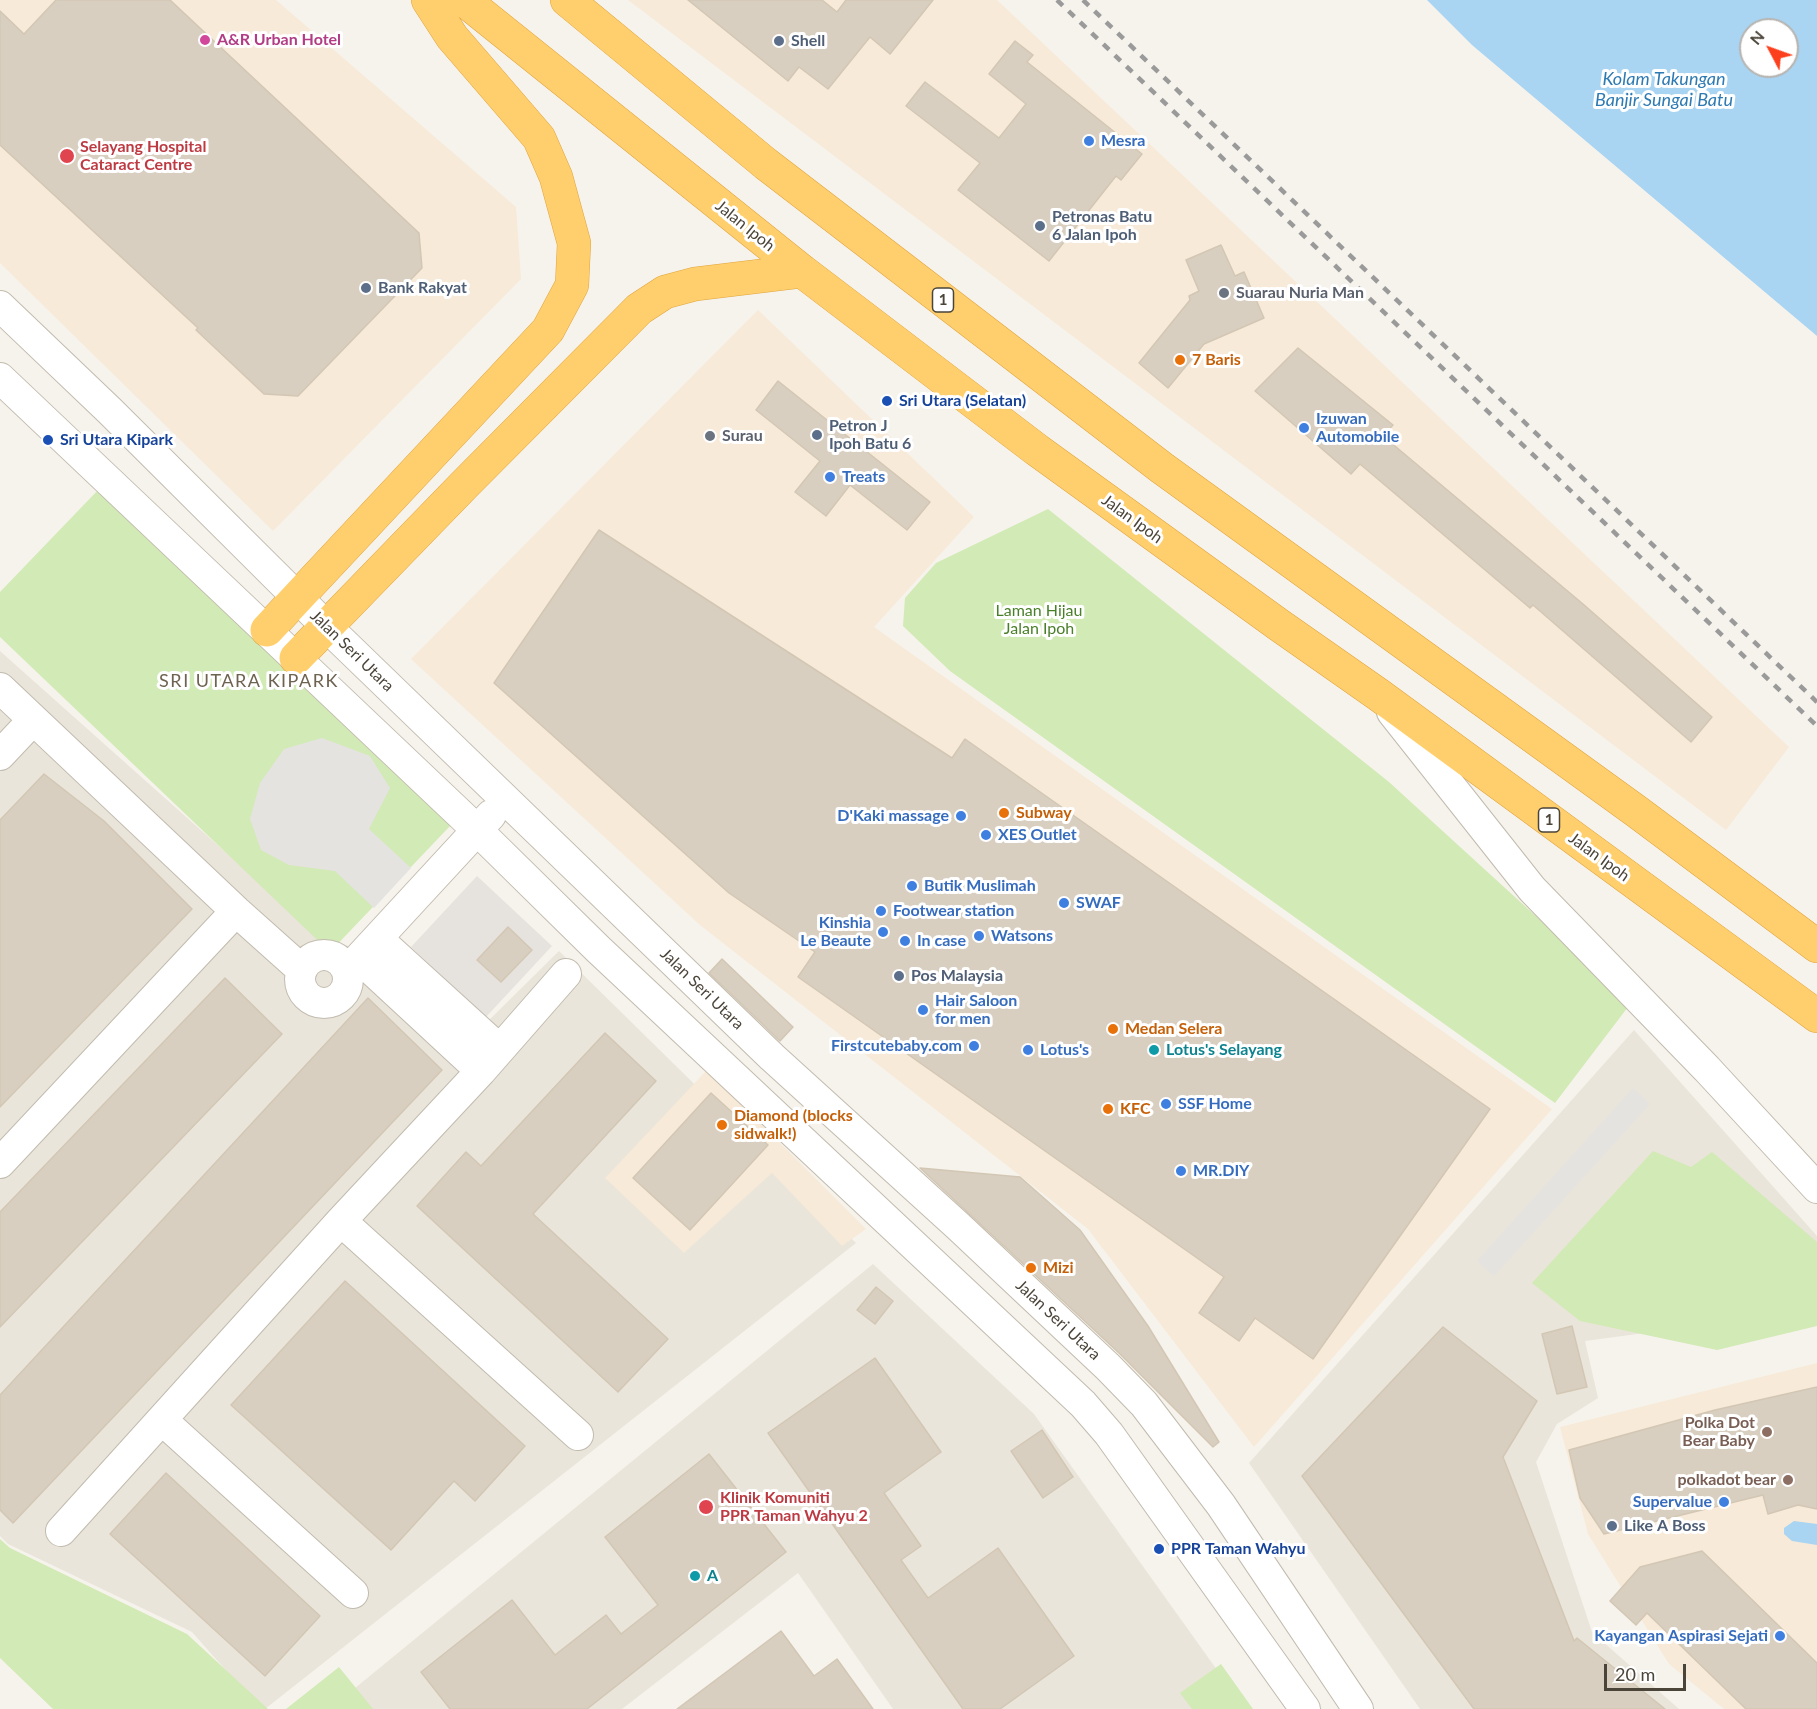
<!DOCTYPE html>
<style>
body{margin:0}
#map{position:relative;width:1817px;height:1709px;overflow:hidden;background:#f6f3ec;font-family:Lato,sans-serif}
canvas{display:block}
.north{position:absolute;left:1739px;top:18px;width:60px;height:60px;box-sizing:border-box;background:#fff;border:2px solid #b7b4b0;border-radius:50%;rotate:311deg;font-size:16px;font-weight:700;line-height:24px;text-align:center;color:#4b4439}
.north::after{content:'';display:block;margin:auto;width:21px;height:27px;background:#fc3f1d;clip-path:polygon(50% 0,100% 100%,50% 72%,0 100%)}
.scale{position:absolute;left:1604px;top:1664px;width:82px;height:27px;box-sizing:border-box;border:3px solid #4b4439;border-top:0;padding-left:8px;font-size:18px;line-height:21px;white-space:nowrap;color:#4b4439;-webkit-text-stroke:4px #fff;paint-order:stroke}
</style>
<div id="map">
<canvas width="1817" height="1709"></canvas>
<div class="north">N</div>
<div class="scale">20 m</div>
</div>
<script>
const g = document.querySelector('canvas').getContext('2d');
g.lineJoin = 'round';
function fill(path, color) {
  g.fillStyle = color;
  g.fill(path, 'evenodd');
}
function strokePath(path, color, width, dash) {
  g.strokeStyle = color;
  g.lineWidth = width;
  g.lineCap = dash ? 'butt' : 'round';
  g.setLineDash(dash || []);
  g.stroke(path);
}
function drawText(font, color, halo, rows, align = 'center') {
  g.font = font + ' Lato,sans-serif';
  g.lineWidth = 6;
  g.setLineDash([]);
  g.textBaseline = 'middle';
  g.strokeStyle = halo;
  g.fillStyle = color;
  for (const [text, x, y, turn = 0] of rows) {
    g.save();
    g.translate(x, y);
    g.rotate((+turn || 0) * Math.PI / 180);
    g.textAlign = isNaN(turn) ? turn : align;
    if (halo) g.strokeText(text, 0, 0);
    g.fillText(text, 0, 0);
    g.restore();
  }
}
fill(new Path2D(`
 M 0,651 L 406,1013 L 483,1026 L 559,951 L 856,1243 L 265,1709 L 260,1709 L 192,1632 L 8,1544 L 0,1536 Z
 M 1634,1030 L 1817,1236 L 1817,1310 L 1585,1341 L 1598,1398 L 1557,1424 L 1536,1462 L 1592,1632 L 1679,1709 L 1420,1709 L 1249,1463 Z
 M 873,1264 L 1034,1414 L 1245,1709 L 893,1709 L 798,1573 L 622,1709 L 343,1709 L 338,1702 Z`), '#eae5da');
fill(new Path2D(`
 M 0,0 L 276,0 L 516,207 L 521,279 L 273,531 L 0,263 Z
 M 628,0 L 997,0 L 1789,747 L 1726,830 Z
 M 758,310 L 974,517 L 874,627 L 1552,1109 L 1254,1447 L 1088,1229 L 700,925 L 411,659 Z
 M 707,1070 L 866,1229 L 842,1246 L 772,1173 L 684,1253 L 605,1178 Z
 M 1817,1363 L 1817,1709 L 1724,1709 L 1669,1664 L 1588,1534 L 1560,1427 Z`), '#f7ead8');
fill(new Path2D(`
 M 477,876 L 552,946 L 486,1017 L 411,947 Z`), '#e6e2dd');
fill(new Path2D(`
 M 99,489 L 451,825 L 330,952 L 0,637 L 0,592 Z
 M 1048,509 L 1389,782 L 1631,1003 L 1555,1103 L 950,671 L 903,626 L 905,598 L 936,563 Z
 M 1653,1151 L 1691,1167 L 1712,1152 L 1817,1242 L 1817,1326 L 1717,1350 L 1580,1321 L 1532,1283 Z
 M 0,1539 L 10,1548 L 187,1634 L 268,1709 L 53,1709 L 0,1658 Z
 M 1221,1664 L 1253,1709 L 1192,1709 L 1180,1693 Z
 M 339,1667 L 373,1709 L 286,1709 Z`), '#d2eab5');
fill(new Path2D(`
 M 322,738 L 370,756 L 390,788 L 369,829 L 411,868 L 374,908 L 335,871 L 289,865 L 261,850 L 250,819 L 260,783 L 284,749 Z
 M 1633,1088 L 1650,1104 L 1494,1276 L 1477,1261 Z`), '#e5e3e0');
fill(new Path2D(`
 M 1427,0 L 1817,0 L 1817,336 L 1472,45 ZM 1751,30 L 1787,30 L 1787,66 L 1751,66 Z
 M 1794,1521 L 1817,1524 L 1817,1545 L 1792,1541 L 1784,1534 L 1784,1528 Z`), '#a9d4f2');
const building = new Path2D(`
 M 56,0 L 170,0 L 419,233 L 422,268 L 298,396 L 264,394 L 196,330 L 198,328 L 0,145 L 0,11 L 24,34 Z
 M 688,0 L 822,0 L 837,12 L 846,0 L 933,0 L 890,54 L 870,37 L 828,89 L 799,67 L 788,81 Z
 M 1015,41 L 1033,55 L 1027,62 L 1142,154 L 1121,180 L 1116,176 L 1049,261 L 958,190 L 980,163 L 906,106 L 925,82 L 999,138 L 1026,104 L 989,74 Z
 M 1221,245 L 1235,276 L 1244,272 L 1264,318 L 1204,344 L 1168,388 L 1139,363 L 1190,300 L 1189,296 L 1199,291 L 1186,260 Z
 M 1298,348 L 1393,425 L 1383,436 L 1583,604 L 1712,717 L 1691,742 L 1533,605 L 1530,608 L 1360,464 L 1351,474 L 1255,391 Z
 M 778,381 L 930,502 L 907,530 L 850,485 L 826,516 L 795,492 L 820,461 L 756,410 Z
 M 599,530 L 952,758 L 965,739 L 1490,1109 L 1313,1359 L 1255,1318 L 1239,1341 L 1199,1313 L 1224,1277 L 798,977 L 815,952 L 729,893 L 494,683 Z
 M 44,774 L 104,821 L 192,909 L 0,1107 L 0,820 Z
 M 508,927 L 532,950 L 501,982 L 477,960 Z
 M 722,959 L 793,1027 L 780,1041 L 709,973 Z
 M 225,978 L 282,1034 L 0,1327 L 0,1212 Z
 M 368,998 L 442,1070 L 13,1523 L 0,1510 L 0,1395 Z
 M 605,1033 L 656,1081 L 533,1214 L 668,1339 L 618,1392 L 417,1206 L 466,1152 L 481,1166 Z
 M 711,1093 L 768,1145 L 690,1230 L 633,1178 Z
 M 920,1168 L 1020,1177 L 1080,1230 L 1148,1326 L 1219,1442 L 1213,1447 L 1120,1354 Z
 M 345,1281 L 525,1446 L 475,1501 L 454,1481 L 391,1550 L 231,1405 Z
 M 876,1287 L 893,1301 L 875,1324 L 857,1310 Z
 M 1572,1326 L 1587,1387 L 1557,1394 L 1542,1334 Z
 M 1443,1327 L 1537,1401 L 1503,1457 L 1574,1641 L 1577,1638 L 1665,1709 L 1474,1709 L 1302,1476 Z
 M 875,1358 L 941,1452 L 884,1493 L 921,1546 L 901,1560 L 928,1598 L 998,1548 L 1074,1656 L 1000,1709 L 963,1709 L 768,1433 Z
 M 1817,1387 L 1817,1509 L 1798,1505 L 1768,1514 L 1763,1495 L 1604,1534 L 1580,1498 L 1569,1450 L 1715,1410 Z
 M 1042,1430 L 1073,1477 L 1043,1498 L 1011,1451 Z
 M 709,1454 L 786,1552 L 587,1709 L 450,1709 L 421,1672 L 512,1600 L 555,1655 L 606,1615 L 621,1634 L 658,1605 L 605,1537 Z
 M 166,1473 L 320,1616 L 265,1676 L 110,1534 Z
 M 1702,1551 L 1817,1663 L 1817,1709 L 1746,1709 L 1647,1613 L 1636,1625 L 1610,1601 L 1640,1567 Z
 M 781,1631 L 814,1676 L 837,1659 L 873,1709 L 677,1709 Z`);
fill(building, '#d8cfc1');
strokePath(building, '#d3c7b4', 1.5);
const minor = new Path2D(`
 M 0,306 L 110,411 L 327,627 L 772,1057 L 958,1226 L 1108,1367 L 1144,1404 L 1221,1505 L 1358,1709
 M 0,378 L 477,830 L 598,949 L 1083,1404 L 1109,1434 L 1305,1709
 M 0,688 L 236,911 L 302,970
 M 1392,712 L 1532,889 L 1707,1069 L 1817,1188
 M 0,755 L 33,720
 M 378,939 L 499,1049
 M300 979a24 24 0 1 1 48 0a24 24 0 1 1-48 0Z
 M 360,959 L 481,1071
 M 347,971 L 491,815
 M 0,1163 L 236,911
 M 341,1221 L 578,1435
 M 162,1420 L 353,1593
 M 61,1531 L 341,1221 L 481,1071 L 566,974`);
const highway = new Path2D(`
 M 464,0 L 802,271 L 1037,450 L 1279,625 L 1379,695 L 1817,1016
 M 567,0 L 766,164 L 1162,468 L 1636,811 L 1817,946
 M 267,630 L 548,330 L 572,285 L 574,243 L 556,177 L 539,138 L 452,37 L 428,0
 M 296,658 L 464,485 L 639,309 L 665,292 L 695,284 L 802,271`);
strokePath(minor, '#c2bbae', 32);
strokePath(highway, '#e0a43c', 34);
strokePath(minor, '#fff', 30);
strokePath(highway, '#ffcf6e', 33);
strokePath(new Path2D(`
 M 1057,0 L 1817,726
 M 1083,0 L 1817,702`), '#9a9a9a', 4.5, [8, 8]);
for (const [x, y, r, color] of [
 [205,40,6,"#d1479c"],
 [779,41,6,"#5c6f8a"],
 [1089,141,6,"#3f7fe0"],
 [67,156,8,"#e0444e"],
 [1040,226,6,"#5c6f8a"],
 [366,288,6,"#5c6f8a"],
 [1224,293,6,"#6b7280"],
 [1180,360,6,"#e8710a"],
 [887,401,6,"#1a4fb4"],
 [1304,428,6,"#3f7fe0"],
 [817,435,6,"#5c6f8a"],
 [710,436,6,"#6b7280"],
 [48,440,6,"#1a4fb4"],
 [830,477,6,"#3f7fe0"],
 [1004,813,6,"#e8710a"],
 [961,816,6,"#3f7fe0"],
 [986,835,6,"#3f7fe0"],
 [912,886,6,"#3f7fe0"],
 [1064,903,6,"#3f7fe0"],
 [881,911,6,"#3f7fe0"],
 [883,932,6,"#3f7fe0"],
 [979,936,6,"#3f7fe0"],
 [905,941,6,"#3f7fe0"],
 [899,976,6,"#5c6f8a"],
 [923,1010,6,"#3f7fe0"],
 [1113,1029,6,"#e8710a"],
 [974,1046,6,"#3f7fe0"],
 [1028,1050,6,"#3f7fe0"],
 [1154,1050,6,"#0f9aa8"],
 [1166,1104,6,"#3f7fe0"],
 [1108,1109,6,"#e8710a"],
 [722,1125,6,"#e8710a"],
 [1181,1171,6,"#3f7fe0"],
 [1031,1268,6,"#e8710a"],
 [1767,1432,6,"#8d6e63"],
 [1788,1480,6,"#8d6e63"],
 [1724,1502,6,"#3f7fe0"],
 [706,1507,8,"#e0444e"],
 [1612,1526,6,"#5c6f8a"],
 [1159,1549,6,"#1a4fb4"],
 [695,1576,6,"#0f9aa8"],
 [1780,1636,6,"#3f7fe0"]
]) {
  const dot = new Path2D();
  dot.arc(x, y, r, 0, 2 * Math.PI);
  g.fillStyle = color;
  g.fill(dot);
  strokePath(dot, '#fff', 2);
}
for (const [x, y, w] of [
 [943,300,21],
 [1549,820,21]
]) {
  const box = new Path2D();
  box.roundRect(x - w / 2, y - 12, w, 24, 4.5);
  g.fillStyle = '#fff';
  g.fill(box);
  strokePath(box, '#4b4439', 1.5);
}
drawText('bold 15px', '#4b4439', null, [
 ["1",943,300],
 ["1",1549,820]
]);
drawText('bold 16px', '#b23c85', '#fff', [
 ["A&R Urban Hotel",217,40]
], 'left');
drawText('bold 16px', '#4e5e75', '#fff', [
 ["Shell",791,41],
 ["Petronas Batu",1052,217],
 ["6 Jalan Ipoh",1052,235],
 ["Bank Rakyat",378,288],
 ["Petron J",829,426],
 ["Ipoh Batu 6",829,444],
 ["Pos Malaysia",911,976],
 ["Like A Boss",1624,1526]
], 'left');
drawText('bold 16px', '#366cbe', '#fff', [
 ["Mesra",1101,141],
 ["Izuwan",1316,419],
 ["Automobile",1316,437],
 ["Treats",842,477],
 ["D'Kaki massage",949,816,"right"],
 ["XES Outlet",998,835],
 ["Butik Muslimah",924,886],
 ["SWAF",1076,903],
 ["Footwear station",893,911],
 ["Kinshia",871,923,"right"],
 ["Le Beaute",871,941,"right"],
 ["Watsons",991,936],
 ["In case",917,941],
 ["Hair Saloon",935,1001],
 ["for men",935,1019],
 ["Firstcutebaby.com",962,1046,"right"],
 ["Lotus's",1040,1050],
 ["SSF Home",1178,1104],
 ["MR.DIY",1193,1171],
 ["Supervalue",1712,1502,"right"],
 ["Kayangan Aspirasi Sejati",1768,1636,"right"]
], 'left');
drawText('bold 16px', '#be3a42', '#fff', [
 ["Selayang Hospital",80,147],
 ["Cataract Centre",80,165],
 ["Klinik Komuniti",720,1498],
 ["PPR Taman Wahyu 2",720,1516]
], 'left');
drawText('16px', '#4b4439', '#fff', [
 ["Jalan Ipoh",745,226,39],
 ["Jalan Ipoh",1132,519,36],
 ["Jalan Seri Utara",352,651,44],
 ["Jalan Ipoh",1599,857,36],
 ["Jalan Seri Utara",702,989,44],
 ["Jalan Seri Utara",1058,1320,43]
]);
drawText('bold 16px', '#5b616d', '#fff', [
 ["Suarau Nuria Man",1236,293],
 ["Surau",722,436]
], 'left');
drawText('bold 16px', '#c56008', '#fff', [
 ["7 Baris",1192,360],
 ["Subway",1016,813],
 ["Medan Selera",1125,1029],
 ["KFC",1120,1109],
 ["Diamond (blocks",734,1116],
 ["sidwalk!)",734,1134],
 ["Mizi",1043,1268]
], 'left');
drawText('bold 16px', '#164399', '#fff', [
 ["Sri Utara (Selatan)",899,401],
 ["Sri Utara Kipark",60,440],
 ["PPR Taman Wahyu",1171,1549]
], 'left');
drawText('16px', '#4a7f2a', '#fff', [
 ["Laman Hijau",1039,611],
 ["Jalan Ipoh",1039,629]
]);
drawText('bold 16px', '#0d838f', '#fff', [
 ["Lotus's Selayang",1166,1050],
 ["A",707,1576]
], 'left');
drawText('bold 16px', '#785e54', '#fff', [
 ["Polka Dot",1755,1423],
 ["Bear Baby",1755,1441],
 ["polkadot bear",1776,1480]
], 'right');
drawText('italic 18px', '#2e7ab2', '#fff', [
 ["Kolam Takungan",1664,79],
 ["Banjir Sungai Batu",1664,100]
]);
g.letterSpacing = '1.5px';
drawText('18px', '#6e6250', '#fff', [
 ["SRI UTARA KIPARK",249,681]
]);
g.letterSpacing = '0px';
</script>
